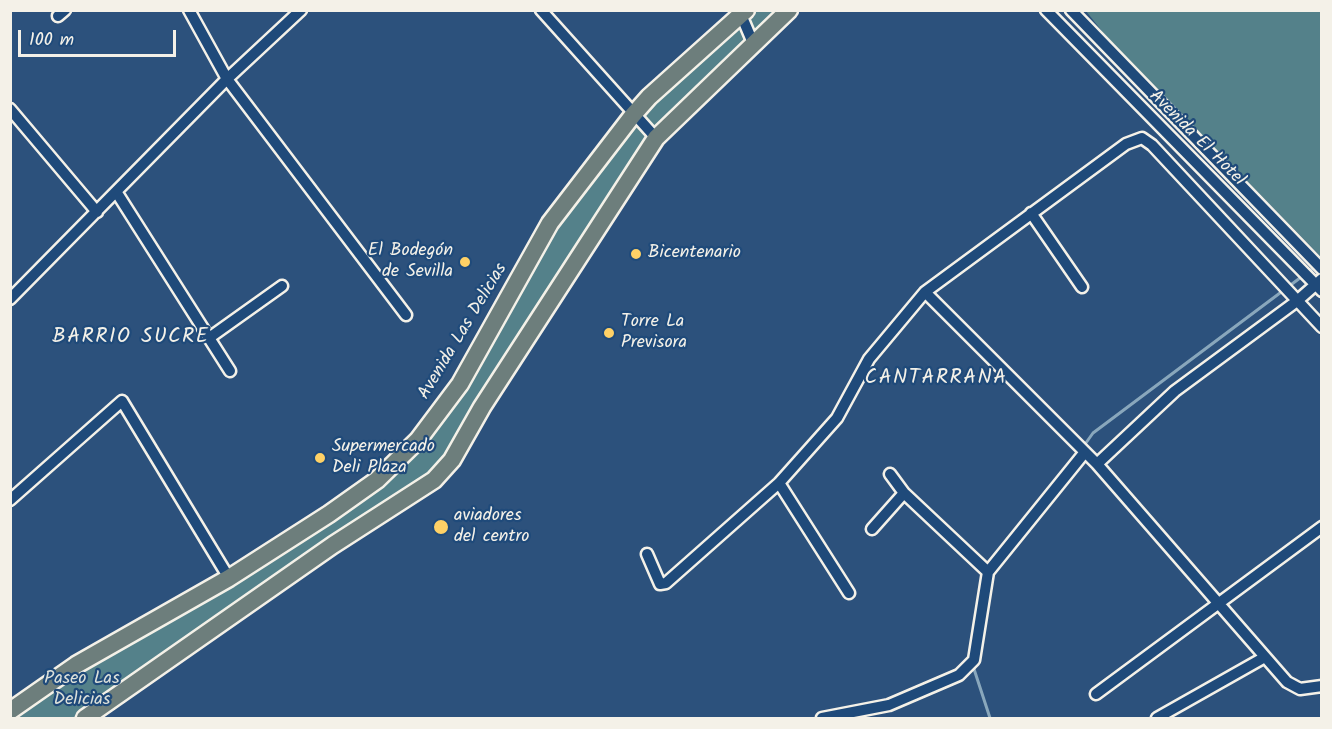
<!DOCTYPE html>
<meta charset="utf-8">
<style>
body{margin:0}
#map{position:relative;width:1332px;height:729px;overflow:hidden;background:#2c517c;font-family:Kalam,sans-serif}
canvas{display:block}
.frame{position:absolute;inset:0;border:12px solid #f4f1e8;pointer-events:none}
.scale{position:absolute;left:18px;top:30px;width:158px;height:27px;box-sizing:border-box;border:3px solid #f4f1e8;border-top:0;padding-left:8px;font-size:18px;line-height:21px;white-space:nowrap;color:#f4f1e8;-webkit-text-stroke:4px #1f4a7a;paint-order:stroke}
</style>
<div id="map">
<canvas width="1332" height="729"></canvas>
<div class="frame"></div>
<div class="scale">100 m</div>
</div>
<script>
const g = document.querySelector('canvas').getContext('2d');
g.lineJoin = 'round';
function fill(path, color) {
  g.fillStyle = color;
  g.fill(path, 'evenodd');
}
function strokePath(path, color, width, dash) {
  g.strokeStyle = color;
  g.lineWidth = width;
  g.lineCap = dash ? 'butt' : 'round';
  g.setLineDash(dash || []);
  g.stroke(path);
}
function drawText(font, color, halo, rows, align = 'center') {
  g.font = font + ' Kalam,sans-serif';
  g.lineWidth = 4.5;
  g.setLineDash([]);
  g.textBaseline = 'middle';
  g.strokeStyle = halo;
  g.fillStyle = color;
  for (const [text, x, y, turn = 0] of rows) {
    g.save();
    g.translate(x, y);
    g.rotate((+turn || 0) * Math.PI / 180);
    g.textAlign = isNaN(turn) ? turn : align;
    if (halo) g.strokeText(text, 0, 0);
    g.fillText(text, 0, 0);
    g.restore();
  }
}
fill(new Path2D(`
 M 746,11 L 789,11 L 656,138 L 452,460 L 85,718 L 11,718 L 11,711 L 229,578 L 418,440 L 550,223 L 633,115 Z
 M 1086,11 L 1321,11 L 1321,257 L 1105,35 Z`), '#54818a');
strokePath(new Path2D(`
 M 1083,447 L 1093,433 L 1316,266
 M 973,666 L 990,718`), '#89a7bc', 3);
const minor = new Path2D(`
 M 189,10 L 227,79 L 406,315
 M 541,10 L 656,138
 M 739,10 L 753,43
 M 1046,10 L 1322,291
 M 1071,10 L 1322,269
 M 58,16 L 65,10
 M 10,109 L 97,212
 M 117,193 L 230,371
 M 1031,213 L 1082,287
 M 925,292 L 1097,464 L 1287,682 L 1300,689 L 1322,686
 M 10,299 L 227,79 L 301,10
 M 209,338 L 282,286
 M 1097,464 L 1175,391 L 1297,301 L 1322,279
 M 890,474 L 904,493 L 988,572
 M 779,483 L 849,593
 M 10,500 L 122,401 L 229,578
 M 872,529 L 904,493
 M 647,554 L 660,584 L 666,583 L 779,483 L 837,418 L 869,359 L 925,292 L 1126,144 L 1142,138 L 1152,145 L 1322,327
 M 1096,694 L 1322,527
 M 822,718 L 889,705 L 959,675 L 974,660 L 988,572 L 1085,452
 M 1157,718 L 1265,657`);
const primary = new Path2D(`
 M 10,711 L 76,665 L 229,578 L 329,514 L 377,480 L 418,440 L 460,384 L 550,223 L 633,115 L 649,97 L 746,10
 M 85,718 L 333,545 L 434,480 L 452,460 L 482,407 L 656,138 L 789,10`);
strokePath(minor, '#f4f1e8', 15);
strokePath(primary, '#f4f1e8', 21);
strokePath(minor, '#1f4a7a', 10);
strokePath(primary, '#6d7e7c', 16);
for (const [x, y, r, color] of [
 [636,254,6,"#ffd166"],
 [465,262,6,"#ffd166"],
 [609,333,6,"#ffd166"],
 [320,458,6,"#ffd166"],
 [441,527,8,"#ffd166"]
]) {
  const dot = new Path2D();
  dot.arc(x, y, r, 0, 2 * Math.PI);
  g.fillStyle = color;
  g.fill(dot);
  strokePath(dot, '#1f4a7a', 2);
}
drawText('18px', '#f4f1e8', '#1f4a7a', [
 ["Avenida El Hotel",1196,139,45],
 ["Avenida Las Delicias",464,332,-59]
]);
drawText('18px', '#f4f1e8', '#1f4a7a', [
 ["El Bodegón",453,252,"right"],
 ["de Sevilla",453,273,"right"],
 ["Bicentenario",648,254],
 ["Torre La",621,323],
 ["Previsora",621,344],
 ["Supermercado",332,448],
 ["Deli Plaza",332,469],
 ["aviadores",454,517],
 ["del centro",454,538]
], 'left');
drawText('18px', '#dce0da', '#1f4a7a', [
 ["Paseo Las",82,680],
 ["Delicias",82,701]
]);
g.letterSpacing = '1.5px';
drawText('21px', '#f4f1e8', '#1f4a7a', [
 ["BARRIO SUCRE",131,338],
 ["CANTARRANA",936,379]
]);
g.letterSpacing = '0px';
</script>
